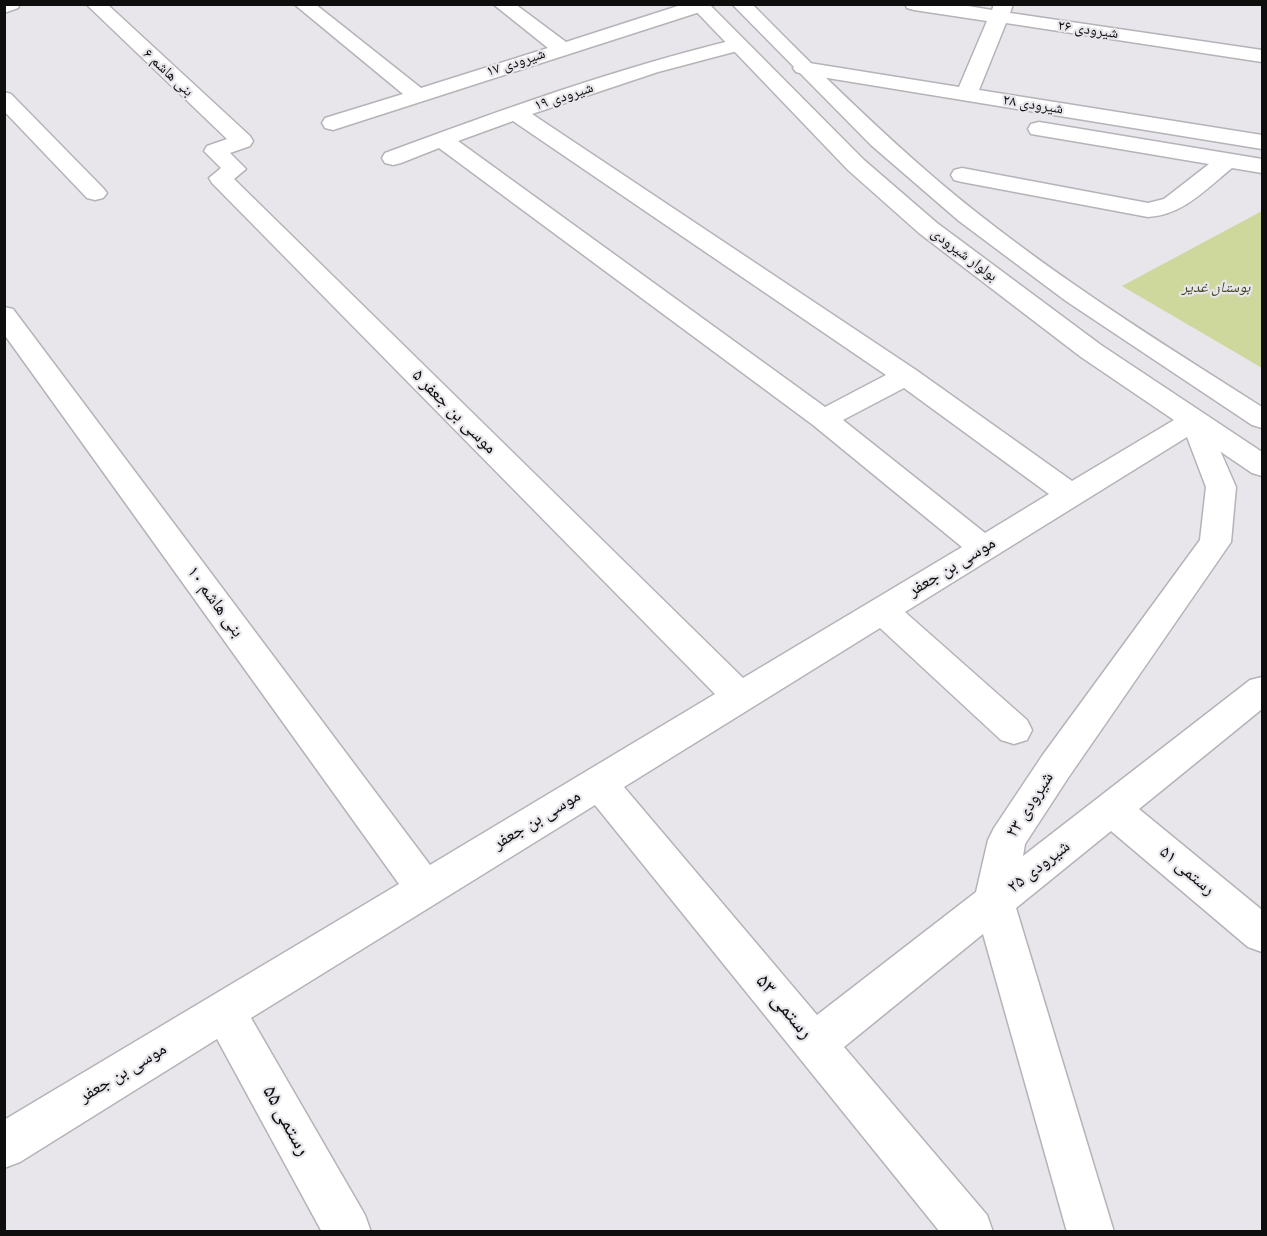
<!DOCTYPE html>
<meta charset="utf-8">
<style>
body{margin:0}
#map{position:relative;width:1267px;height:1236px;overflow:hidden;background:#e8e6eb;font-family:"Times New Roman",serif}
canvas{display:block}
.frame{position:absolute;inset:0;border:6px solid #0e0e0f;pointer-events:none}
</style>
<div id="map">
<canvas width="1267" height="1236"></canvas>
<div class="frame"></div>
</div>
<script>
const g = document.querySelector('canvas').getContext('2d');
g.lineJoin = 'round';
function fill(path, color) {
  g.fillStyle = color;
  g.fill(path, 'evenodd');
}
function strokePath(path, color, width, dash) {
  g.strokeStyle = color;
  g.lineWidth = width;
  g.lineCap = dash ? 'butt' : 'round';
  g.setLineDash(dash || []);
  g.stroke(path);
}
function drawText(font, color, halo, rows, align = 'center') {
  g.font = font + ' "Times New Roman","Noto Naskh Arabic",serif';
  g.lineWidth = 4.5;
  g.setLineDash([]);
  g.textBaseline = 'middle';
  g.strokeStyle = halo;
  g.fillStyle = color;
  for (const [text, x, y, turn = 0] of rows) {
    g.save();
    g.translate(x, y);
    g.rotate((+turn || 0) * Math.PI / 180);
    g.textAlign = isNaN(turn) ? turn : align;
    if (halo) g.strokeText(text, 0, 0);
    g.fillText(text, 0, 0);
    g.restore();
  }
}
fill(new Path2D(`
 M 1262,211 L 1262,368 L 1122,286 Z`), '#ced89c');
const minor = new Path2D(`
 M 4,4 L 20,4 L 18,8 L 4,13 Z
 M 86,4 L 107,4 L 250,136 L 253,141 L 250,146 L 230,153 L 246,169 L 234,179 L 743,678 L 962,547 L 813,425 L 439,148 L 401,163 L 393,165 L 385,163 L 382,158 L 385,153 C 501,110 617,68 738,39 L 745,41 L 748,45 L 745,49 L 658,72 L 532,114 L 916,370 L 1072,481 L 1184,414 L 1194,411 L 1204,414 L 1236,487 L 1231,542 L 1068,778 L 1025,844 L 1023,856 L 1250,680 L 1262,677 L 1262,709 L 1139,809 L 1262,910 L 1262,952 L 1248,947 L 1111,831 L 1016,908 L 1114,1232 L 1067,1232 L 983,934 L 844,1047 L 987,1215 L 993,1232 L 940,1232 L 595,805 L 251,1018 L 365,1215 L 371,1232 L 322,1232 L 217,1039 L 20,1162 L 4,1168 L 4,1120 L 399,884 L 4,334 L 4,307 L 13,309 L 430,865 L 715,694 L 212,183 L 209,178 L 221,168 L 204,151 L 207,146 L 227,139 ZM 513,121 L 886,375 L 825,407 L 458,141 ZM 904,388 L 1049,494 L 985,533 L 843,420 ZM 1187,437 L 1206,487 L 1200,540 L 1042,756 L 994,828 L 988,840 L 976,892 L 817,1015 L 624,787 L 880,628 L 1001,740 L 1014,744 L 1027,740 L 1032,730 L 1027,720 L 905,612 Z
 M 294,4 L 315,4 L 421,88 L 548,48 L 493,4 L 515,4 L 566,42 L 684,4 L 709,6 L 706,10 L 333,130 L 325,128 L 322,123 L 325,118 L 403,94 Z
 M 905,4 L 956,4 L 992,10 L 994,4 L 1013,4 L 1010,13 L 1262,50 L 1262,62 L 1006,23 L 979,90 L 1262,135 L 1262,149 L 803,74 L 796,72 L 793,68 L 796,64 L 803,62 L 959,87 L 987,21 L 914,10 L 907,8 Z
 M 4,92 L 11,94 L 103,188 L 107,193 L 103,198 L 95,200 L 87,198 L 4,111 Z
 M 1039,122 L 1262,159 L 1262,173 L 1232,168 C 1206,189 1183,215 1148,217 L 962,182 L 954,180 L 951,175 L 954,170 L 962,168 L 1148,203 L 1164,199 L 1209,164 L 1031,134 L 1028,129 L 1031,124 Z`);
const major = new Path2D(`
 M 689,4 L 709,4 L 864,160 L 937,223 L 1101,345 L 1262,452 L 1262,476 L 1252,473 L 1081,357 L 919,233 L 848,170 Z
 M 732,4 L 752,4 C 814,67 877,129 944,186 C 1043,269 1153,338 1262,407 L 1262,428 L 1252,425 L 1066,301 L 959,221 L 871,145 Z`);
strokePath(minor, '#b5b3b8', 3);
strokePath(major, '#b5b3b8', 3);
fill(minor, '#fff');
fill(major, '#fff');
drawText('15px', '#0e0e0f', '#e8e6eb', [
 ["شیرودی ۲۶",1088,30,8],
 ["شیرودی ۱۷",516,63,-18],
 ["بنی هاشم ۶",168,73,43],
 ["شیرودی ۱۹",564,97,-18],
 ["شیرودی ۲۸",1033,105,9],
 ["بولوار شیرودی",964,255,37]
]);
drawText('italic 15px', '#3e441e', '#e8e6eb', [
 ["بوستان غدیر",1216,288]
]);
drawText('18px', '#0e0e0f', '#e8e6eb', [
 ["موسی بن جعفر ۵",454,412,45],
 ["موسی بن جعفر",952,567,-31],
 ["بنی هاشم ۱۰",215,602,54],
 ["شیرودی ۲۳",1030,805,-58],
 ["موسی بن جعفر",537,820,-31],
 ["شیرودی ۲۵",1039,867,-38],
 ["رستمی ۵۱",1187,871,40],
 ["موسی بن جعفر",123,1073,-31]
]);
drawText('21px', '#0e0e0f', '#e8e6eb', [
 ["رستمی ۵۳",784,1007,50],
 ["رستمی ۵۵",286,1121,61]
]);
</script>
